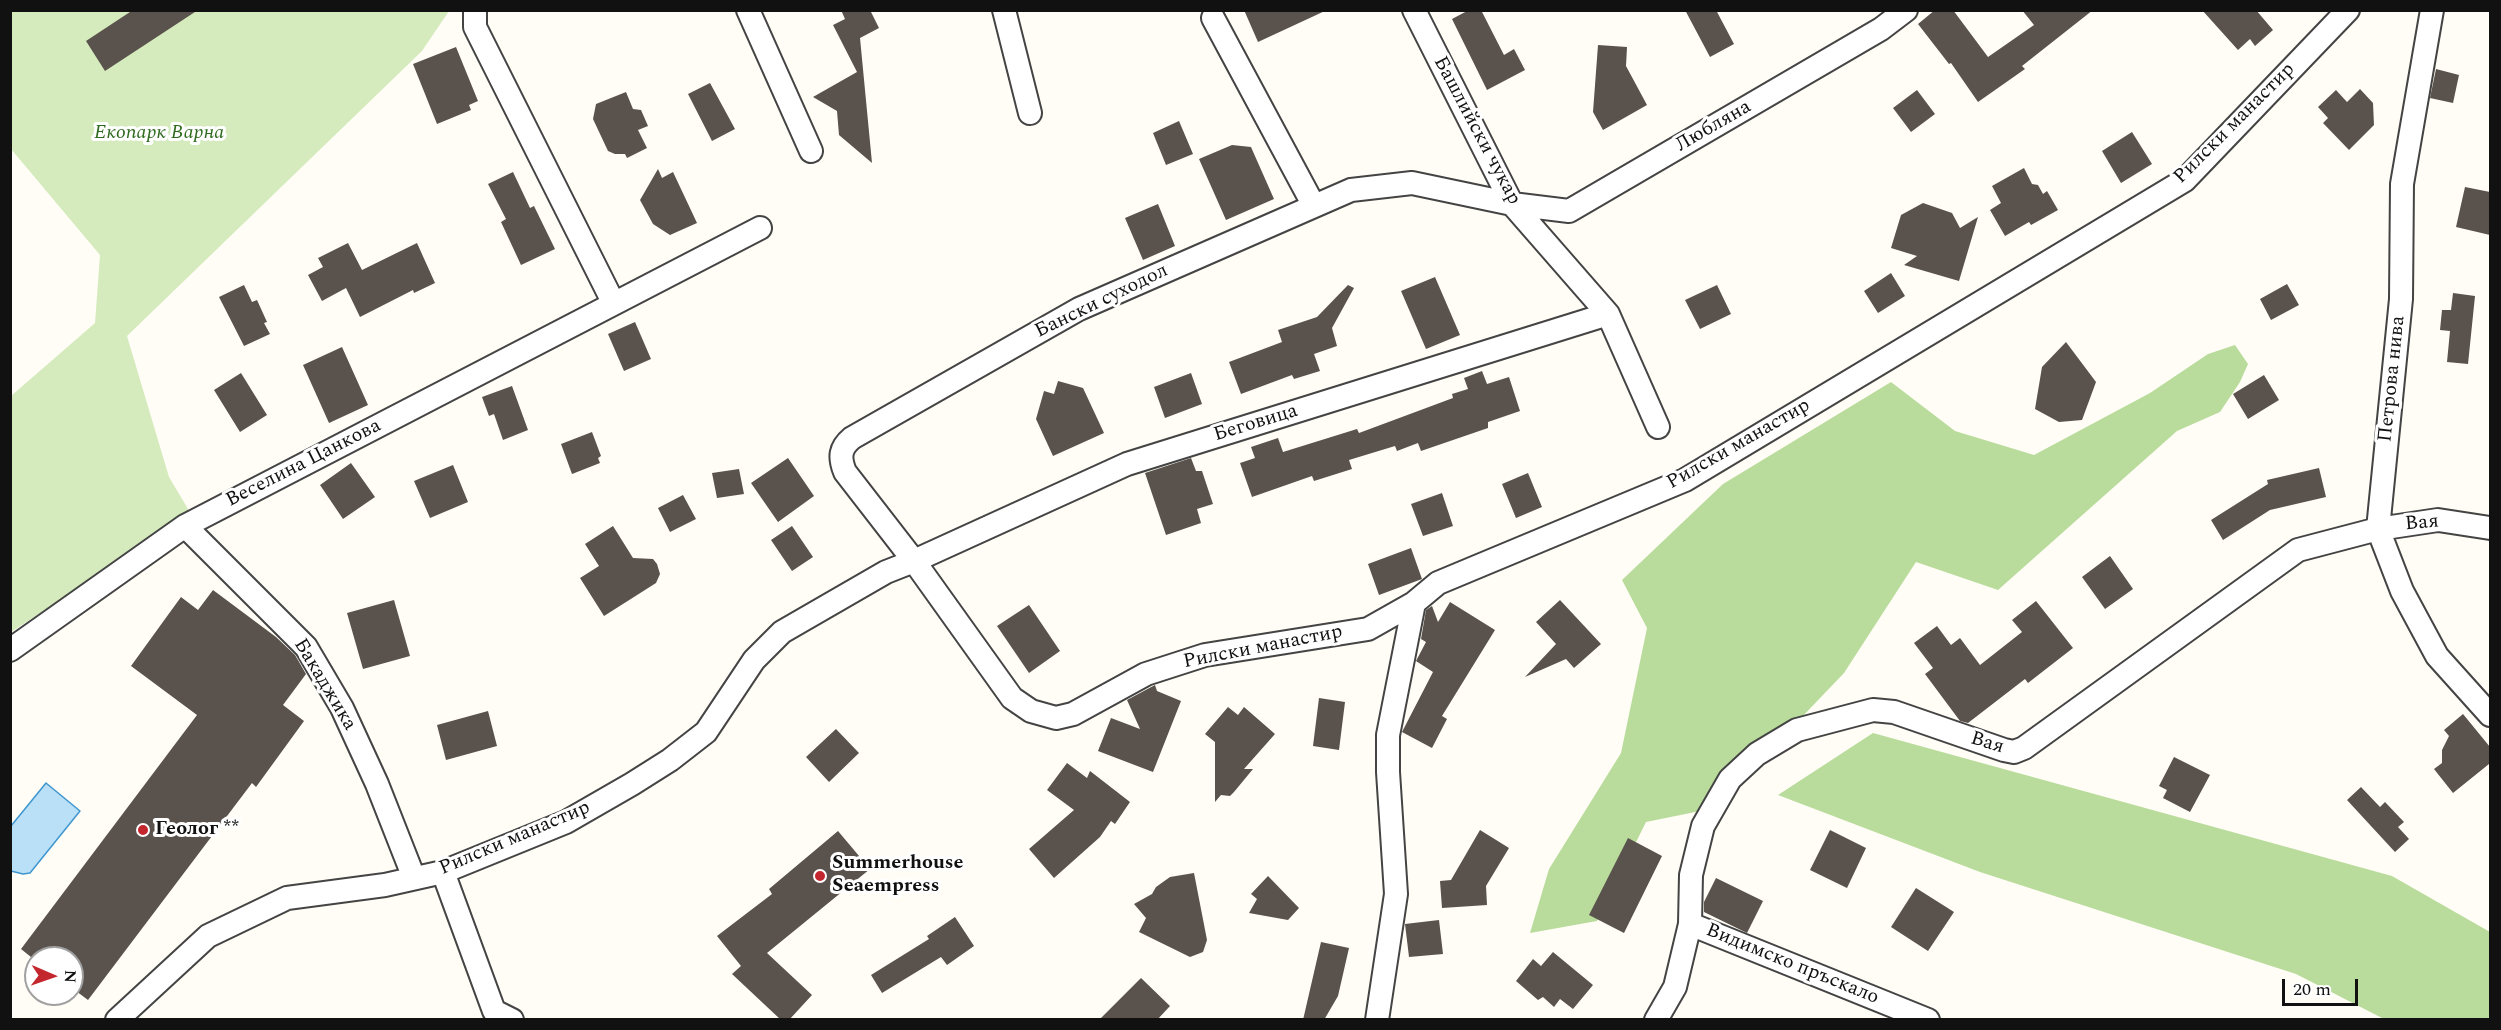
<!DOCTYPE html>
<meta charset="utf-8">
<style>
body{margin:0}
#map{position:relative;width:2501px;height:1030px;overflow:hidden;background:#fffdf5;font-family:Spectral,serif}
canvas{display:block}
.frame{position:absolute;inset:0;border:12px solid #111;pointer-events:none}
.north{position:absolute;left:24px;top:946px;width:60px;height:60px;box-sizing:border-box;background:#fff;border:2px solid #a0a0a0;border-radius:50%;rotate:92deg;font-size:16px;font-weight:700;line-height:24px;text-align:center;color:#111}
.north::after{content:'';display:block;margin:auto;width:21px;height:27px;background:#c4262e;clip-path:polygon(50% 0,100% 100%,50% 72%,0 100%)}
.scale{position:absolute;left:2282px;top:979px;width:76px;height:27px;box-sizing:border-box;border:3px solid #111;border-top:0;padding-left:8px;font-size:18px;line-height:21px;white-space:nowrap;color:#111;-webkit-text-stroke:4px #fff;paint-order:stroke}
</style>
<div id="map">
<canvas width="2501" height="1030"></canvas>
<div class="frame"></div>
<div class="north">N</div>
<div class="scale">20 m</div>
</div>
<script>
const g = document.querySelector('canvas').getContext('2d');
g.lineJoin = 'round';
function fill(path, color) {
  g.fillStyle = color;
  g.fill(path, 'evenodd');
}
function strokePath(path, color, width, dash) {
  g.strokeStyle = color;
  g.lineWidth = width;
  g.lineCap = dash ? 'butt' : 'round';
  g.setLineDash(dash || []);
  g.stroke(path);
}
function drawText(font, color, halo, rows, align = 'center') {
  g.font = font + ' Spectral,serif';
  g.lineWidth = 6;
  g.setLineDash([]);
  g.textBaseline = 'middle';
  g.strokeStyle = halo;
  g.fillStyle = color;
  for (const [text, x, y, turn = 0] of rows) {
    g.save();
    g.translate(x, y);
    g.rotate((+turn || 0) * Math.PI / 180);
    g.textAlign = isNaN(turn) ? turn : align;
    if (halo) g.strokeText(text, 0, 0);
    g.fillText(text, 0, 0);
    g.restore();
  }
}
fill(new Path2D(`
 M 11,11 L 449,11 L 422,51 L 127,336 L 169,477 L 191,514 L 11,632 L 11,396 L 95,323 L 100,255 L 11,149 Z`), '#d5ebbd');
fill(new Path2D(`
 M 2235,345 L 2248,364 L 2240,382 L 2220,412 L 2177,431 L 1998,590 L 1916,562 L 1844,673 L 1715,808 L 1646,822 L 1597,921 L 1530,933 L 1549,869 L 1621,753 L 1647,628 L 1622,580 L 1723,484 L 1891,382 L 1955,431 L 2034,455 L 2150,393 L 2208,354 Z
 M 1873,733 L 2392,876 L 2490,932 L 2490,1019 L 2384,1019 L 2296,974 L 1980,872 L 1778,795 Z`), '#b9dc9c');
const water = new Path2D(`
 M 46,783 L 80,811 L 30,873 L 23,874 L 11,871 L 11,826 Z`);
fill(water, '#b9e0f7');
strokePath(water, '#3f96cf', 1.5);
fill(new Path2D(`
 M 133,10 L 198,10 L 105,71 L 86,41 Z
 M 841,10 L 870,10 L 879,28 L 860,38 L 872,163 L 839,135 L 837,111 L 813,97 L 857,72 L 833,25 L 845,19 Z
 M 1244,10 L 1327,10 L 1258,42 Z
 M 1469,10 L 1481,10 L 1504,55 L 1514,49 L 1525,70 L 1487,90 L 1452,19 Z
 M 1685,10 L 1716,10 L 1734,44 L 1710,57 Z
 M 1935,10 L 1953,10 L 1988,57 L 2034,25 L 2022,10 L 2093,10 L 2022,66 L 2025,69 L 1978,102 L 1951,63 L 1949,64 L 1918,24 Z
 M 2202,10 L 2256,10 L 2273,30 L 2255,46 L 2250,39 L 2238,50 Z
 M 1598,45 L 1627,47 L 1626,66 L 1647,105 L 1603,130 L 1593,112 Z
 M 456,47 L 478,101 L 469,105 L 471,110 L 437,124 L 413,64 Z
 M 2436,69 L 2459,75 L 2453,103 L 2430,98 Z
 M 710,83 L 735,129 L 712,141 L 688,94 Z
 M 2360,89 L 2373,103 L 2374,125 L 2349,150 L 2323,123 L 2328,118 L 2318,107 L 2336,90 L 2347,102 Z
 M 1917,90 L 1935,114 L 1911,132 L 1893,108 Z
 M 626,92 L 633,109 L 641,110 L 648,126 L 638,130 L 647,148 L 627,158 L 625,154 L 615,154 L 608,151 L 593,119 L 596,104 Z
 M 1179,121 L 1193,154 L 1166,165 L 1153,133 Z
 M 2132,132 L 2152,164 L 2121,183 L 2102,151 Z
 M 1232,145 L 1251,147 L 1274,199 L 1226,220 L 1199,159 Z
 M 2024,168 L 2032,184 L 2038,185 L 2043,194 L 2047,191 L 2058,210 L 2031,225 L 2029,222 L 2005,236 L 1990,210 L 2001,203 L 1992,186 Z
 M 658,169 L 662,178 L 673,172 L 697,223 L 670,235 L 653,224 L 640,200 Z
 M 513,172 L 530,208 L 534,206 L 555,249 L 521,265 L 501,222 L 506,219 L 488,184 Z
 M 2465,187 L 2490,192 L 2490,235 L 2456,227 Z
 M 1923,203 L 1952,213 L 1960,228 L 1978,217 L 1959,281 L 1904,265 L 1917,256 L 1891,248 L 1901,215 Z
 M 1158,204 L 1175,246 L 1143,260 L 1125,218 Z
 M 348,243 L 362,270 L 417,243 L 435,283 L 414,293 L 413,290 L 360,317 L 346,288 L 322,301 L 308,275 L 323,267 L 318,258 Z
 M 1891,273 L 1905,296 L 1878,313 L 1864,291 Z
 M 1435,277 L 1460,335 L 1426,349 L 1401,291 Z
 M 2287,284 L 2299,305 L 2271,320 L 2260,299 Z
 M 244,285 L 252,302 L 257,300 L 267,322 L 264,323 L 270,334 L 244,346 L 219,297 Z
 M 1348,285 L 1354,288 L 1332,328 L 1337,346 L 1314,354 L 1320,371 L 1294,379 L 1292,375 L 1241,394 L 1229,362 L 1282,342 L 1278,330 L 1317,317 Z
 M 1717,285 L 1731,314 L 1700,329 L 1685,300 Z
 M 2453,293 L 2475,296 L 2468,364 L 2447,362 L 2450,331 L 2440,330 L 2442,310 L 2451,310 Z
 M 635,322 L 651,359 L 624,371 L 608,334 Z
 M 2066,342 L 2096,382 L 2082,420 L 2059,422 L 2035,409 L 2042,367 Z
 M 342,347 L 368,405 L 329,423 L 303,365 Z
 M 1482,371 L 1487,384 L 1509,377 L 1520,411 L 1488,422 L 1488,428 L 1421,451 L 1418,443 L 1397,451 L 1395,446 L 1349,460 L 1352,469 L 1314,481 L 1312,476 L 1252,497 L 1240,463 L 1255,458 L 1251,447 L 1278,438 L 1283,452 L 1357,429 L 1359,433 L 1453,398 L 1452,394 L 1468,389 L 1464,378 Z
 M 241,373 L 267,415 L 240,432 L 214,390 Z
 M 1191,373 L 1202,404 L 1165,418 L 1154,387 Z
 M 2264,375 L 2279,400 L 2248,419 L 2233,394 Z
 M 1058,381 L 1083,388 L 1104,433 L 1053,456 L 1036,419 L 1044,391 L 1054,394 Z
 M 512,386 L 528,430 L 503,440 L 494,414 L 489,416 L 482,397 Z
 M 592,432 L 601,456 L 598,458 L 600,463 L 572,474 L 561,444 Z
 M 788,458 L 814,496 L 778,522 L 751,483 Z
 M 1191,458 L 1196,471 L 1202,471 L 1213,504 L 1197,509 L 1201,523 L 1166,535 L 1145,473 Z
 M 351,463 L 375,497 L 343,519 L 320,485 Z
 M 453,465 L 468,502 L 430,518 L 414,481 Z
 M 2319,468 L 2326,497 L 2270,510 L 2223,540 L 2211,520 L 2268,484 L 2267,480 Z
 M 739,469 L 744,494 L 717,498 L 712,473 Z
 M 1528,473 L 1542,507 L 1516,518 L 1502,484 Z
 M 1442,493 L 1453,526 L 1423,536 L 1411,504 Z
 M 683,495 L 696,519 L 670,532 L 658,508 Z
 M 613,526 L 633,558 L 653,559 L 657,564 L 660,574 L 656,583 L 604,616 L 580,578 L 599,566 L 585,544 Z
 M 792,526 L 813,557 L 792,571 L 771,540 Z
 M 1411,548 L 1422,579 L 1379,595 L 1368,564 Z
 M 2110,556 L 2133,589 L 2105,609 L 2082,577 Z
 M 213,590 L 276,637 L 295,655 L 306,674 L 283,705 L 304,721 L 256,787 L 252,783 L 88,1000 L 72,988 L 72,958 L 36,958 L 36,961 L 21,949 L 197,715 L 131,666 L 181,597 L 198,610 Z
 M 394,600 L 410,656 L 363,669 L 347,613 Z
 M 1560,600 L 1601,644 L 1574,668 L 1566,659 L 1525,677 L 1556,644 L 1536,622 Z
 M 2036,601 L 2073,648 L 2028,683 L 2025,679 L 1968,723 L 1960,721 L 1925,674 L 1933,668 L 1914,643 L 1937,626 L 1951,645 L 1960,638 L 1980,665 L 2022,632 L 2012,620 Z
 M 1450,602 L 1495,630 L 1442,716 L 1447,719 L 1432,748 L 1402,732 L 1433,672 L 1416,661 L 1426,642 L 1421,639 L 1426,610 L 1432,606 L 1438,622 Z
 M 1029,605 L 1060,651 L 1029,673 L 997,626 Z
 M 1155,685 L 1157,691 L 1181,701 L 1153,772 L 1098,751 L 1111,718 L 1140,729 L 1127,700 Z
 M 1319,698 L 1345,702 L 1339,750 L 1313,746 Z
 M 1228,707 L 1238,715 L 1244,707 L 1275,734 L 1244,769 L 1253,769 L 1234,792 L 1230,796 L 1221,795 L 1215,802 L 1215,742 L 1205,734 Z
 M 488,711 L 497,746 L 446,760 L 437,725 Z
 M 2463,714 L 2490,747 L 2490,757 L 2489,764 L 2453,793 L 2434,769 L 2442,763 L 2442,750 L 2449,736 L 2444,730 Z
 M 836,729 L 859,753 L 829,782 L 806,757 Z
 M 2174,757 L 2210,775 L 2190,812 L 2163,798 L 2167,790 L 2159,786 Z
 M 1067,763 L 1087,778 L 1090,771 L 1130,802 L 1115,824 L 1111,821 L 1100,837 L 1054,878 L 1029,849 L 1074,810 L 1047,790 Z
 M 2361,787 L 2380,807 L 2385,802 L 2404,822 L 2398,827 L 2409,839 L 2395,852 L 2347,800 Z
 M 1480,830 L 1509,848 L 1486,886 L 1487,905 L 1442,908 L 1440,881 L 1451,880 Z
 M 1830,830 L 1866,848 L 1847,888 L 1810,870 Z
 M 838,831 L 870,869 L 767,953 L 812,995 L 789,1020 L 781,1020 L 732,974 L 741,966 L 717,936 L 772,894 L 769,889 Z
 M 1628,838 L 1662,856 L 1624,933 L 1589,915 Z
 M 1194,873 L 1207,940 L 1203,952 L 1190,957 L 1139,932 L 1146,918 L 1134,904 L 1152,894 L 1156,887 L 1170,877 Z
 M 1268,876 L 1299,908 L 1288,920 L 1249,913 L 1257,899 L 1251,894 Z
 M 1716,878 L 1763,901 L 1747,933 L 1704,912 L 1704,902 Z
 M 1916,888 L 1954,912 L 1928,951 L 1891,927 Z
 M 955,917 L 974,946 L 947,965 L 941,957 L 882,993 L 871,975 L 929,939 L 927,936 Z
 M 1439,920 L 1443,954 L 1409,957 L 1405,924 Z
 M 1321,942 L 1349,948 L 1338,996 L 1324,1020 L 1303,1020 Z
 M 1553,952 L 1593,985 L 1573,1009 L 1560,999 L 1554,1007 L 1543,997 L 1538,1000 L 1516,981 L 1533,959 L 1541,966 Z
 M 1141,978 L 1170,1006 L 1157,1020 L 1099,1020 Z`), '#5a524d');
const minor = new Path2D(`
 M 475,10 L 475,27 L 613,302
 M 748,10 L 811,151
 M 1004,10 L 1030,113
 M 1414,10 L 1512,204 L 1608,314 L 1658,427
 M 2432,10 L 2402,184 L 2401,299 L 2378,529 L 2402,591 L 2437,656 L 2490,715
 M 1213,18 L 1314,206
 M 1608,314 L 1127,464 L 914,561 L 845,472 C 839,457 840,448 852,438 L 1079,309 L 1351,190 L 1412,183 L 1512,204 L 1569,211 L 1881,29 L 1906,10
 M 185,526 L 306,647 L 342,708 L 377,784 L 414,878
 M 10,650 L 185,526 L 760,228
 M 443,872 L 494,1011 L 512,1020
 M 1690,924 L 1928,1020
 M 117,1020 L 208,936 L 287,898 L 385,885 L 443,872 L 566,822 L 632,784 L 670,760 L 706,732 L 754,660 L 782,632 L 886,572 L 914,561 L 1012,698 L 1031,711 L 1056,718 L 1073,714 L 1146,674 L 1205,655 L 1368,629 L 1414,603 L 1438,583 L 1685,480 L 2185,180 L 2348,10
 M 1377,1020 L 1396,894 L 1388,772 L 1388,735 L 1414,603
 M 1656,1020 L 1675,987 L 1690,924 L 1691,875 L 1703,826 L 1730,779 L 1757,754 L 1797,730 L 1873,710 L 1894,712 L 2004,750 L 2014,752 L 2024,748 L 2298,550 L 2378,529 L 2438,520 L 2490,528`);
strokePath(minor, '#444', 26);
strokePath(minor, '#fff', 22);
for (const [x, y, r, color] of [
 [143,830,6,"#c4262e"],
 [820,876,6,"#c4262e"]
]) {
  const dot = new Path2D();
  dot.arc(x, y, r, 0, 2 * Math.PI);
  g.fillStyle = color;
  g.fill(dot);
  strokePath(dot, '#fff', 2);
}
drawText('20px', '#111', '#fff', [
 ["Рилски манастир",2235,124,-45],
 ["Любляна",1714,127,-30],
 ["Башлийски чукар",1476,131,62],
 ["Бански суходол",1102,302,-26],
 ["Петрова нива",2393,379,-84],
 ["Беговица",1256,424,-17],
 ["Рилски манастир",1739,445,-30],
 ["Веселина Цанкова",304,464,-27],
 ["Вая",2422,524,-5],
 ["Рилски манастир",1263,648,-11],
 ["Бакаджика",324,685,59],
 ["Вая",1987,744,17],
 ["Рилски манастир",515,839,-23],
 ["Видимско пръскало",1792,965,22]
]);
drawText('italic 20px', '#2f6b1f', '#fff', [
 ["Екопарк Варна",159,134]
]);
drawText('bold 20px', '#111', '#fff', [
 ["Геолог **",155,830],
 ["Summerhouse",832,864],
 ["Seaempress",832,887]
], 'left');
</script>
